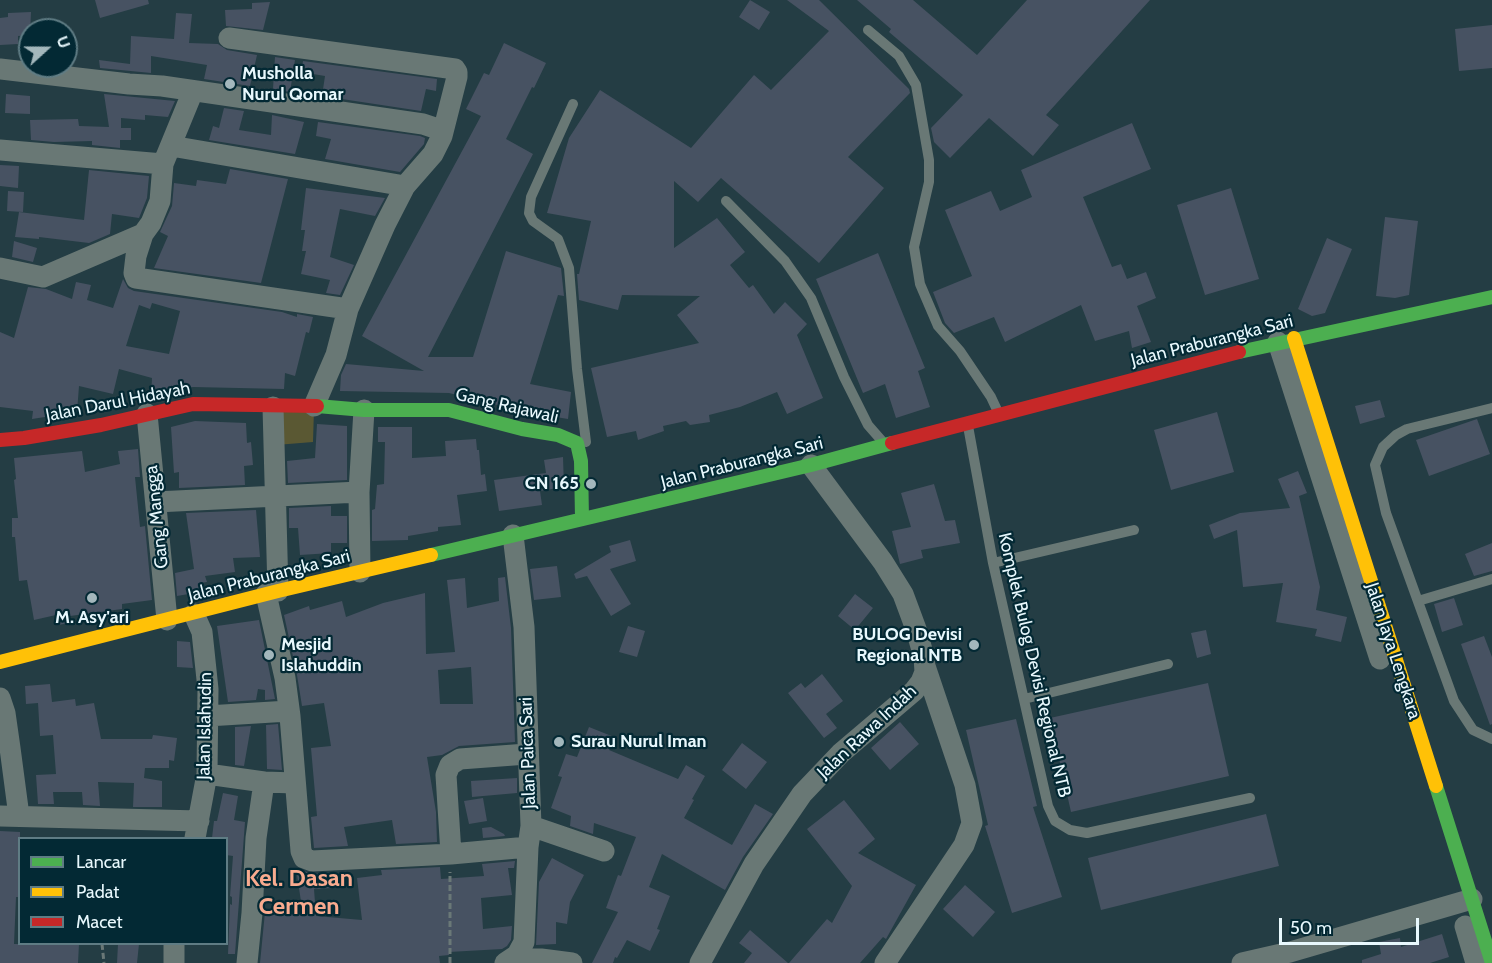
<!DOCTYPE html>
<html>
<head>
<meta charset="utf-8">
<style>
  body { margin:0 }
  #map { position:relative; width:1492px; height:963px; overflow:hidden; background:#243d44; font-family:Cabin,sans-serif }
  canvas { display:block }
  .legend { position:absolute; left:18px; top:837px; width:210px; height:108px; box-sizing:border-box; background:#032934; border:2px solid #5f7c84; margin:0; padding:8px 10px; list-style:none; font-size:18px; color:#e8f8fd }
  .legend li { display:flex; align-items:center; gap:12px; height:30px }
  .legend b { width:30px; border:2px solid #5f7c84 }
  .north { position:absolute; left:18px; top:18px; width:60px; height:60px; box-sizing:border-box; background:#032934; border:2px solid #5f7c84; border-radius:50%; rotate:69deg; font-size:16px; font-weight:700; line-height:24px; text-align:center; color:#e8f8fd }
  .north::after { content:''; display:block; margin:auto; width:21px; height:27px; background:#a3b7bc; clip-path:polygon(50% 0,100% 100%,50% 72%,0 100%) }
  .scale { position:absolute; left:1279px; top:918px; width:140px; height:27px; box-sizing:border-box; border:3px solid #e8f8fd; border-top:0; padding-left:8px; font-size:18px; line-height:21px; white-space:nowrap; color:#e8f8fd; -webkit-text-stroke:4px #032934; paint-order:stroke }
</style>
</head>
<body>
<div id="map">
<canvas width="1492" height="963"></canvas>
<ul class="legend">
<li><b style="height:8px;background:#4caf50"></b>Lancar</li>
<li><b style="height:8px;background:#ffc107"></b>Padat</li>
<li><b style="height:8px;background:#c62828"></b>Macet</li>
</ul>
<div class="north">U</div>
<div class="scale">50 m</div>
</div>
<script>
const g = document.querySelector('canvas').getContext('2d');
g.lineJoin = 'round';
function fill(path, color) { g.fillStyle = color; g.fill(path, 'evenodd'); }
const toPath = rows => new Path2D(rows.map(r => 'M' + r).join(''));
function strokePath(path, color, width, dash) { g.strokeStyle = color; g.lineWidth = width; g.lineCap = dash ? 'butt' : 'round'; g.setLineDash(dash || []); g.stroke(path); }
function drawText(font, color, halo, rows, align = 'center') {
  g.font = font + ' Cabin,sans-serif'; g.lineWidth = 4.5; g.setLineDash([]); g.textBaseline = 'middle'; g.strokeStyle = halo; g.fillStyle = color; for (const [text, x, y, turn = 0] of rows) {
    g.save(); g.translate(x, y); g.rotate((+turn || 0) * Math.PI / 180); g.textAlign = isNaN(turn) ? turn : align; if (halo) g.strokeText(text, 0, 0); g.fillText(text, 0, 0); g.restore();
  }
}
const green = toPath([
  [275,409,314,409,313,442,276,445]
]);
const building = toPath([
  [95,0,148,0,149,4,100,18],
  [750,0,770,12,759,30,739,17],
  [787,0,819,0,909,89,910,93,848,157,884,188,819,263,721,178,698,202,674,181,674,248,717,218,745,252,730,265,749,288,753,285,774,314,785,302,807,324,797,335,823,398,787,414,777,392,740,407,709,415,710,422,690,425,686,421,663,426,664,431,638,440,636,431,607,437,591,368,699,343,677,315,700,296,622,295,618,310,579,300,577,274,579,274,591,221,547,213,569,138,600,90,691,148,754,75,771,90,829,31],
  [857,0,913,0,977,55,1027,0,1150,0,1046,115,1059,125,1033,156,989,118,950,158,934,142,931,128,963,95,889,32,891,29],
  [270,2,263,30,226,26,225,10,252,9,252,3],
  [31,12,30,35,18,36,18,44,0,45,0,18,8,17,8,13],
  [176,13,192,14,189,43,218,44,227,50,257,55,250,86,204,79,207,65,151,56,151,73,100,68,99,60,130,64,131,36,174,39],
  [1492,25,1492,68,1459,71,1455,29],
  [504,43,546,63,534,88,532,87,506,139,533,154,428,357,473,357,506,251,561,268,564,296,558,295,530,384,571,392,568,419,526,412,449,393,340,391,341,375,346,364,424,371,362,336,481,116,466,109,484,73,489,75],
  [275,57,295,60,290,92,273,89],
  [303,61,437,79,436,91,426,89,421,111,322,96,325,76,301,72],
  [6,94,30,96,30,114,5,113],
  [104,94,175,101,168,117,145,115,145,120,121,118,121,128,131,128,131,140,120,140,120,148,92,145,92,141,54,142,31,140,30,120,78,119,79,126,109,127],
  [224,108,244,111,239,130,271,135,272,115,304,122,295,154,209,140,213,126,219,128],
  [318,122,420,136,425,138,424,144,400,172,325,159,331,139,316,136],
  [1132,123,1151,169,1083,197,1112,267,1121,264,1127,279,1146,272,1156,298,1137,306,1151,342,1132,348,1129,331,1095,341,1081,305,1005,342,994,317,954,333,945,323,933,292,972,276,945,210,991,191,1000,211,1032,197,1021,170],
  [0,165,19,166,18,188,0,186],
  [230,169,288,179,261,283,154,268,168,236,160,232,172,206,174,183,196,186,197,180,226,184],
  [89,170,149,176,147,198,139,218,112,214,110,234,89,243,39,237,39,239,15,237,19,212,84,220],
  [306,188,385,198,375,216,340,209,330,257,354,265,340,295,326,293,330,280,301,274,306,251,302,251,305,230,301,230],
  [1231,188,1259,279,1205,295,1177,205],
  [8,191,24,192,23,212,7,211],
  [1385,217,1418,221,1409,295,1395,298,1376,296],
  [1327,238,1352,249,1325,313,1312,316,1298,309],
  [14,241,37,248,33,262,12,257],
  [878,253,925,368,918,371,930,407,896,418,885,384,863,393,816,279],
  [123,279,128,288,134,291,282,312,297,317,297,314,313,317,309,333,306,332,295,376,285,373,284,389,193,387,151,396,152,378,119,369,113,394,79,386,77,412,32,419,33,411,0,407,0,332,14,338,28,287,46,289,72,299,76,282,91,285,87,300,113,308],
  [152,303,180,311,169,354,126,346,139,305,150,309],
  [1380,400,1385,417,1360,424,1355,406],
  [1217,412,1234,472,1171,490,1154,430],
  [1477,419,1490,454,1429,476,1416,440],
  [195,421,246,423,247,443,251,442,253,465,244,466,245,485,179,488,179,472,174,473,171,427],
  [317,424,347,426,347,480,288,483,287,461,315,458],
  [378,427,412,427,412,458,446,456,445,441,476,439,477,450,479,450,481,475,485,474,487,491,457,495,461,525,438,527,438,531,408,536,408,540,372,541,372,510,375,509,377,485,384,484,385,442,378,442],
  [138,449,140,477,135,477,140,527,145,526,152,600,122,604,122,609,70,616,71,623,57,625,56,615,34,620,27,580,19,581,15,537,12,537,12,518,18,518,14,480,16,479,14,458,82,451,85,472,120,464,118,451],
  [563,457,564,487,540,491,542,505,499,511,494,480,546,473,544,460],
  [1298,471,1307,493,1299,496,1320,587,1316,610,1347,617,1341,642,1315,636,1317,629,1276,622,1283,583,1243,587,1237,530,1214,539,1209,525,1240,513,1290,508,1278,479],
  [934,484,945,521,955,520,960,543,921,550,923,558,900,564,892,531,911,527,901,493],
  [331,506,331,516,347,516,347,543,331,543,331,553,300,555,298,528,289,528,289,508],
  [256,510,260,557,233,558,235,572,205,576,207,582,200,583,200,592,177,596,175,573,194,569,186,513],
  [630,540,636,561,610,569,631,604,611,616,587,576,576,579,574,574,611,552,609,546],
  [1492,543,1492,571,1474,576,1465,554],
  [557,566,561,597,534,600,530,569],
  [505,577,511,628,515,742,459,746,442,755,427,757,436,812,437,842,396,844,392,820,344,827,348,846,314,848,311,817,317,816,311,748,331,746,324,703,302,706,297,675,284,615,309,606,310,610,342,601,346,617,383,603,425,593,426,654,455,652,447,580,465,578,467,608,499,601,498,578],
  [471,667,473,704,440,704,438,670],
  [855,594,873,608,855,630,838,616],
  [1454,598,1463,625,1442,632,1434,604],
  [259,620,275,699,265,700,265,690,258,689,256,700,228,702,217,626],
  [628,626,645,631,637,657,619,652],
  [1206,630,1211,654,1197,658,1191,633],
  [1484,636,1492,657,1492,724,1490,725,1461,644],
  [177,641,190,642,193,668,177,667],
  [822,674,843,701,826,714,837,728,824,738,788,693,801,683,805,688],
  [1208,683,1229,776,1071,812,1050,718],
  [50,684,52,702,75,699,76,706,94,703,101,739,152,739,153,735,177,738,174,761,169,760,169,768,145,768,144,778,162,781,162,807,133,807,134,783,98,782,100,806,83,805,82,792,53,792,54,804,38,804,36,775,56,774,53,735,40,736,38,703,26,704,25,686],
  [1016,719,1037,806,1033,807,1062,897,1012,913,985,826,988,825,966,730],
  [900,722,919,744,890,770,871,748],
  [278,724,282,770,267,769,266,725],
  [251,726,244,766,235,765,235,727],
  [589,727,614,737,609,750,678,779,686,765,705,776,692,799,694,800,684,818,732,845,755,804,773,814,743,857,725,890,662,854,649,887,670,896,657,929,660,930,650,951,627,940,617,958,615,957,613,963,592,963,618,912,606,908,618,875,621,876,636,837,594,823,593,834,570,826,571,816,551,808,562,777,558,776,566,754,577,757],
  [742,743,767,762,746,789,722,770],
  [517,778,517,793,472,797,471,781],
  [223,793,238,796,234,820,245,822,235,954,228,954,230,904,232,905,232,897,230,896,233,856,226,855,226,838,212,838,214,821,217,821],
  [483,798,487,821,469,824,464,801],
  [844,800,875,839,858,853,916,885,886,939,883,937,860,963,789,963,827,919,832,923,852,886,807,829],
  [1266,814,1279,866,1101,910,1088,858],
  [491,827,504,834,505,836,483,838,482,828],
  [0,831,20,832,20,897,16,897,14,944,79,944,78,963,0,963],
  [552,858,584,875,570,902,567,924,556,922,556,944,536,945,539,882],
  [515,861,514,868,508,868,512,895,481,898,483,929,512,926,511,940,507,946,502,949,449,952,449,955,439,956,440,963,260,963,265,912,303,915,296,868,312,874,332,873,333,888,314,889,316,916,362,920,357,878,382,875,381,870,440,867,441,879,484,876,482,864],
  [965,885,995,912,973,937,943,909],
  [750,930,788,963,744,963,752,953,739,943],
  [1442,934,1449,957,1430,963,1362,963,1362,960,1381,954,1379,942,1400,938,1401,947],
  [118,944,139,944,137,963,117,963]
]);
const path = toPath([
  [102,944,104,963],
  [450,963,450,872]
]);
const lane = toPath([
  [868,30,899,56,916,85,929,160,929,182,914,247,920,284,938,326,960,351,991,397,998,412],
  [573,104,531,197,529,213,533,221,558,239,569,268,577,369,586,442],
  [726,201,785,261,811,298,844,377,868,425,882,441],
  [1492,408,1407,429,1396,435,1383,447,1375,465,1386,513,1454,701,1473,730,1492,739],
  [968,426,993,563,1048,806,1055,821,1070,830,1087,833,1250,798],
  [993,563,1134,530],
  [1418,601,1492,579],
  [1024,699,1168,664]
]);
const street = toPath([
  [229,38,455,69,457,72,457,77,442,136,433,154,405,186,385,225,348,309,336,355,314,406],
  [0,69,129,84,162,86,423,124,438,129,442,136],
  [193,91,163,164,160,201,151,223,143,234,136,256,134,273,136,278,348,309],
  [171,146,405,186],
  [0,150,163,164],
  [0,268,43,277,143,234],
  [1278,342,1380,659],
  [273,407,278,591],
  [147,414,167,620],
  [156,502,359,492],
  [360,572,359,492,364,410],
  [266,594,285,678,290,716,301,851,304,858,312,861,451,854,528,847],
  [194,614,202,632,208,689,207,774,195,838],
  [0,698,5,713,10,748,19,816],
  [207,716,289,711],
  [207,774,264,782,295,783],
  [0,816,199,821],
  [531,826,604,851],
  [451,854,446,775,450,765,460,759,527,754],
  [1465,926,1476,963],
  [513,959,541,959,572,963],
  [174,963,174,944],
  [247,963,252,913,256,838,264,782],
  [505,963,517,955,524,942,528,847,531,826,524,627,513,535],
  [700,963,754,864,802,794,841,753,914,691,921,682,925,672,924,657,916,629,903,594,883,562,811,465],
  [885,963,964,845,972,823,965,785,925,666],
  [1242,963,1290,952,1472,899]
]);
const fast = toPath([
  [1239,352,1492,297],
  [317,406,364,410,449,410,522,429,558,435,577,443,581,461,582,519],
  [431,555,811,465,892,443],
  [1436,786,1492,963]
]);
const slow = toPath([
  [1294,338,1436,786],
  [0,662,278,591,431,555]
]);
const jam = toPath([
  [0,440,24,438,101,425,193,404,317,406],
  [892,443,1239,352]
]);
const markers = [
  [230,84,6,"#a3b7bc"],
  [591,484,6,"#a3b7bc"],
  [92,598,6,"#a3b7bc"],
  [974,645,6,"#a3b7bc"],
  [269,655,6,"#a3b7bc"],
  [559,742,6,"#a3b7bc"]
];
const poiNames = [
  ["Musholla",242,74],
  ["Nurul Qomar",242,95],
  ["CN 165",579,484,"right"],
  ["M. Asy'ari",92,618,"center"],
  ["BULOG Devisi",962,635,"right"],
  ["Regional NTB",962,656,"right"],
  ["Mesjid",281,645],
  ["Islahuddin",281,666],
  ["Surau Nurul Iman",571,742]
];
const streetNames = [
  ["Jalan Praburangka Sari",1212,341,-14],
  ["Jalan Darul Hidayah",118,402,-11],
  ["Gang Rajawali",507,406,13],
  ["Jalan Praburangka Sari",742,463,-14],
  ["Gang Mangga",157,517,-96],
  ["Jalan Praburangka Sari",269,576,-14],
  ["Jalan Jaya Lengkara",1393,651,72],
  ["Komplek Bulog Devisi Regional NTB",1034,665,77],
  ["Jalan Islahudin",205,726,-89],
  ["Jalan Rawa Indah",867,732,-43],
  ["Jalan Paica Sari",528,753,-92]
];
const districtNames = [
  ["Kel. Dasan",299,879],
  ["Cermen",299,907]
];
fill(green, '#5a5833');
fill(building, '#475262');
strokePath(path, '#6a7877', 3, [6, 3]);
strokePath(lane, '#697875', 10);
strokePath(street, '#697875', 21);
strokePath(fast, '#4caf50', 14);
strokePath(slow, '#ffc107', 14);
strokePath(jam, '#c62828', 14);
for (const [x, y, r, color] of markers) { const dot = new Path2D(); dot.arc(x, y, r, 0, 2 * Math.PI); g.fillStyle = color; g.fill(dot); strokePath(dot, '#032934', 2); }
drawText('bold 18px', '#e8f8fd', '#032934', poiNames, 'left');
drawText('18px', '#e8f8fd', '#032934', streetNames);
drawText('bold 24px', '#f8ab8f', '#032934', districtNames);
</script>
</body>
</html>
